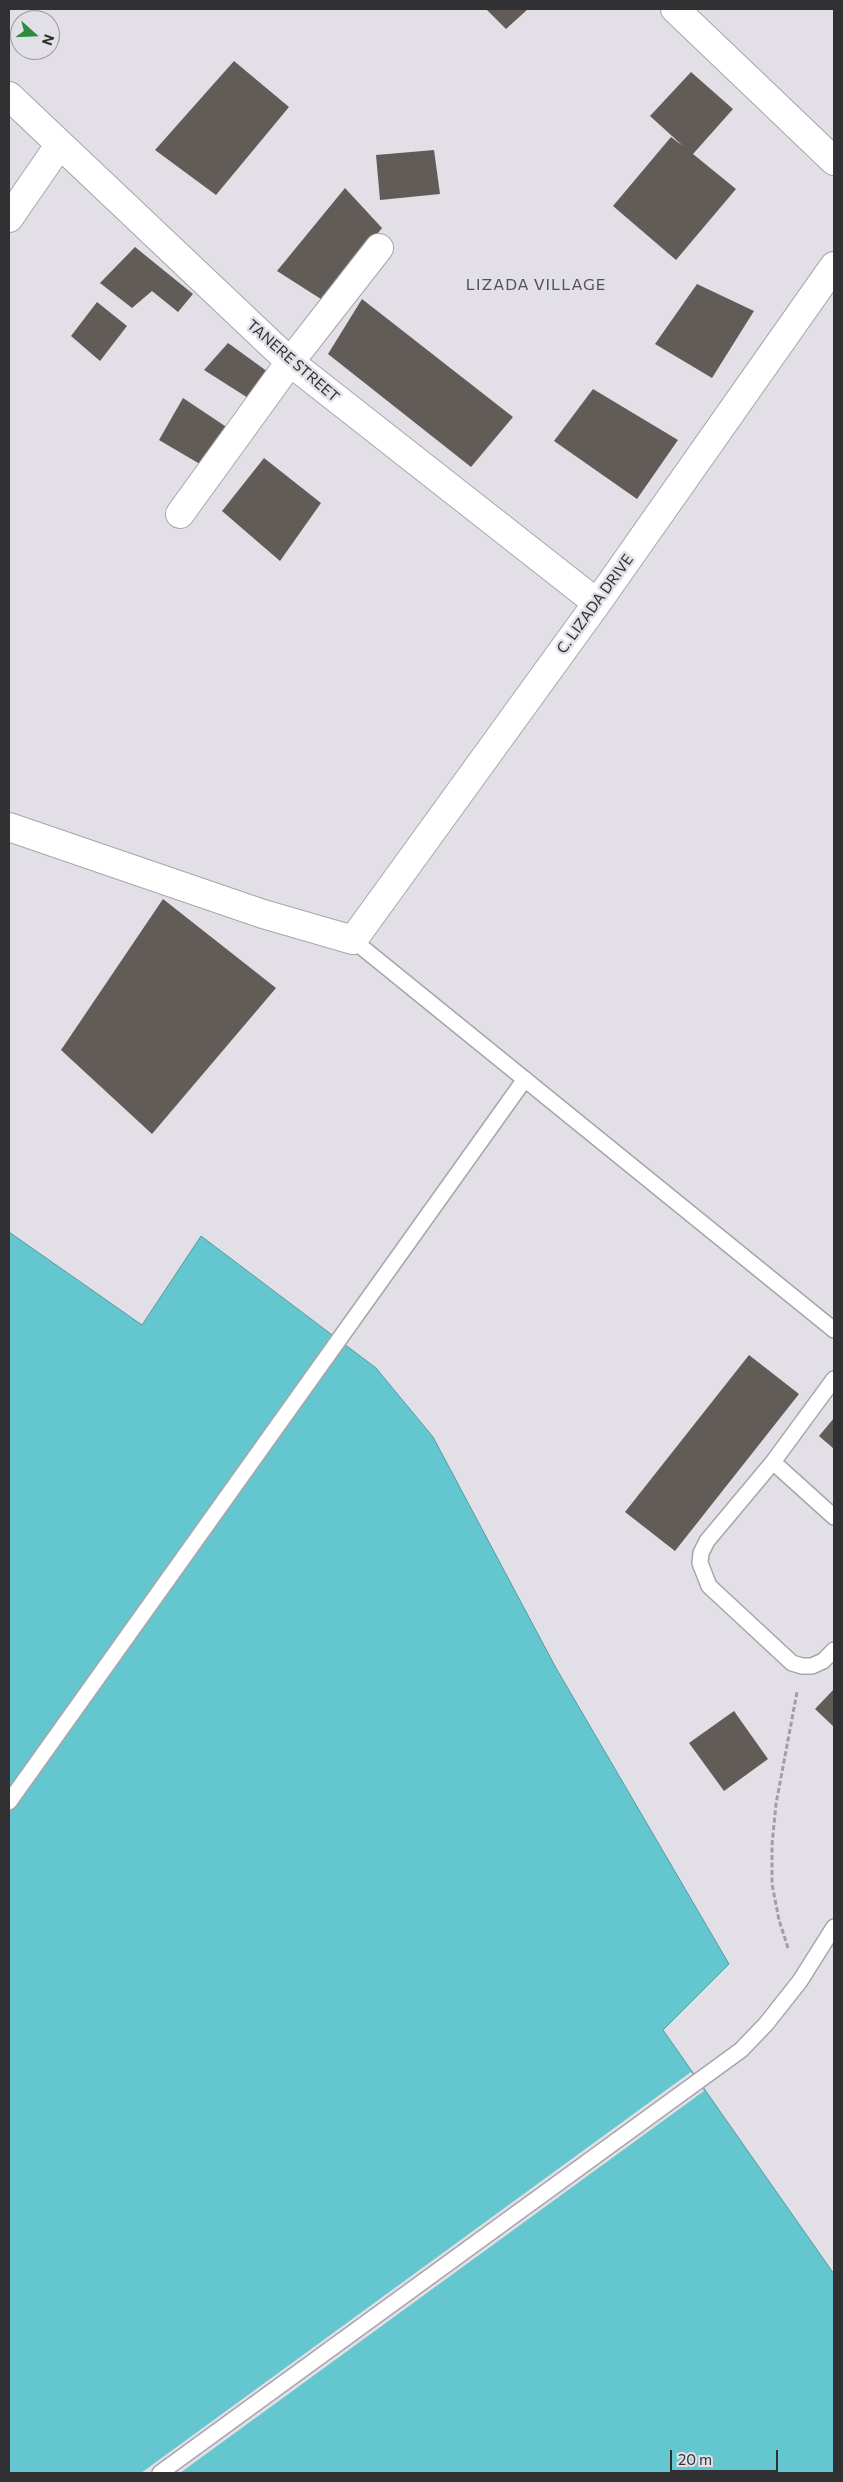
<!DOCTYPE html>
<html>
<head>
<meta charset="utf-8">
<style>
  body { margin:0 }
  #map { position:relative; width:843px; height:2482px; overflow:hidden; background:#e2dfe7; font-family:Commissioner,sans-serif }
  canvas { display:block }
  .frame { position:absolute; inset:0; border:10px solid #313033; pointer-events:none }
  .north { position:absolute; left:10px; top:10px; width:50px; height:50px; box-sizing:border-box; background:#e2dfe7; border:1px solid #9b999f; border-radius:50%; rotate:110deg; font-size:14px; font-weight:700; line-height:20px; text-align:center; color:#313033 }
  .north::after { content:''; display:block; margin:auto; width:18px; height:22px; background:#2e8c3f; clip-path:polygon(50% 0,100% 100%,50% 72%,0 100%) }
  .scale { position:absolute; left:670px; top:2450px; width:108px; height:22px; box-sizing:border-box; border:2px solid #313033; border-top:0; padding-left:6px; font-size:15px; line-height:18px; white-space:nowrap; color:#313033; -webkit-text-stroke:4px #e2dfe7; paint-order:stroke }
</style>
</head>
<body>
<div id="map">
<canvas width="843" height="2482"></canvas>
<div class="frame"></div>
<div class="north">N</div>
<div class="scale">20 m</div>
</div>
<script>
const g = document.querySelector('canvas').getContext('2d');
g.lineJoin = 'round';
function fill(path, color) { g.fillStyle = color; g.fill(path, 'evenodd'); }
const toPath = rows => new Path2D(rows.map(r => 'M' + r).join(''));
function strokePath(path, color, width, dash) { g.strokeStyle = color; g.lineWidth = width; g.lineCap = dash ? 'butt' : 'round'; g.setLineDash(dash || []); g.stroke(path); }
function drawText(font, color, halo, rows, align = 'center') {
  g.font = font + ' Commissioner,sans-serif'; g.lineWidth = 5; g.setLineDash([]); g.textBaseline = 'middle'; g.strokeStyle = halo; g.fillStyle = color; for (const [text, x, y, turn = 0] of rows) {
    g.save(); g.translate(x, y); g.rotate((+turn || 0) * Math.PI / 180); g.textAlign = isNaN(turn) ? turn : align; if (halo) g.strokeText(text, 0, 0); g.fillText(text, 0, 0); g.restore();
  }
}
const water = toPath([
  [9,1232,142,1325,201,1236,376,1368,433,1437,556,1668,729,1964,663,2030,834,2274,834,2473,9,2473,9,1232]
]);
const pier = toPath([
  [691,2072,704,2091,180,2473,141,2473]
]);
const building = toPath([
  [486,9,528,9,506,29],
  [234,61,289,107,216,195,155,150],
  [691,72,733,109,693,154,736,189,676,260,613,206,671,137,683,146,650,116],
  [434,150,440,194,380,200,376,155],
  [345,188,382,228,324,301,277,271],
  [135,247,193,294,178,312,152,291,132,308,100,283],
  [697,284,754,311,712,378,655,344],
  [362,299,513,417,471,467,328,354],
  [97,302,127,326,100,361,71,336],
  [228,343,275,377,256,403,204,370],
  [593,389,678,440,637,499,554,441],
  [183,398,234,432,205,467,159,440],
  [264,458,321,503,280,561,222,511],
  [163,899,276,988,152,1134,61,1050],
  [749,1355,799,1394,675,1551,625,1512],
  [834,1418,834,1449,819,1436],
  [834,1689,834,1727,815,1709],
  [734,1711,768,1759,724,1791,689,1743]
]);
const path = toPath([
  [788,1948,779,1920,772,1884,772,1845,776,1804,797,1692]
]);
const service = toPath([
  [353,940,834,1330],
  [834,1379,773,1462,707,1541,701,1553,700,1563,709,1586,792,1663,802,1666,812,1666,823,1661,834,1650],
  [773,1462,834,1517],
  [9,1802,525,1079],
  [160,2473,741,2050,766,2024,800,1981,834,1927]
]);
const minor = toPath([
  [675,9,834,161],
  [9,96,290,362,597,603],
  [9,218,60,144],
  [180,514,290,362,379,248],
  [9,827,263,914,353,940,597,603,834,266]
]);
const streetNames = [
  ["TANERE STREET",293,361,41],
  ["C. LIZADA DRIVE",595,604,-54]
];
const neighbourhoodNames = [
  ["LIZADA VILLAGE",536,285]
];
fill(water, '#64c7d0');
strokePath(water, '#559aa1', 1);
fill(pier, '#e2dfe7');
fill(building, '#625c58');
strokePath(service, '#a7a5ab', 18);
strokePath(minor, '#a7a5ab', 30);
strokePath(path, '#a19ea4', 3, [5, 2.5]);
strokePath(service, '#fff', 15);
strokePath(minor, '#fff', 28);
drawText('15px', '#313033', '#e2dfe7', streetNames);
g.letterSpacing = '1px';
drawText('16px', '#525056', '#e2dfe7', neighbourhoodNames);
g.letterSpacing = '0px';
</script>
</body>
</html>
